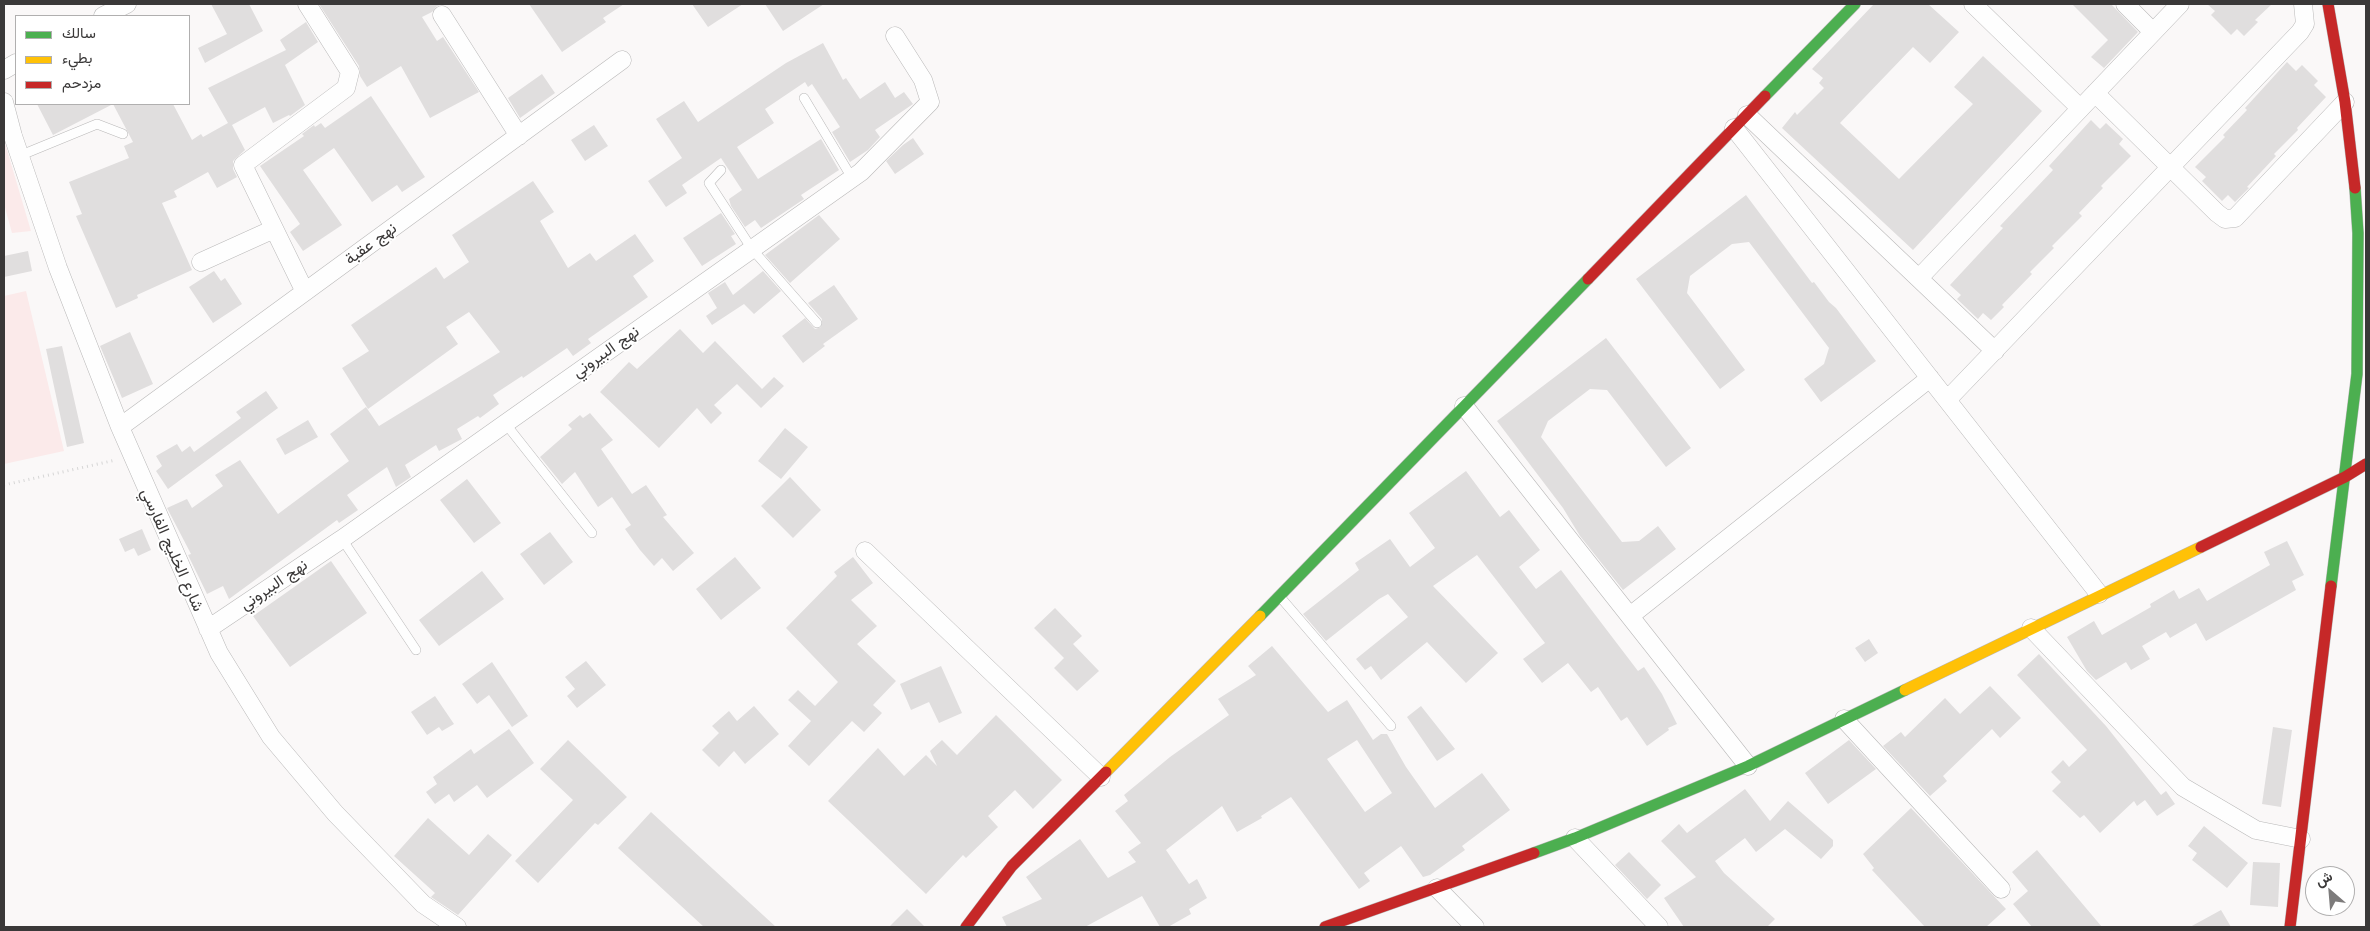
<!DOCTYPE html>
<html>
<head>
<meta charset="utf-8">
<style>
  body { margin:0 }
  #map { position:relative; width:2370px; height:931px; overflow:hidden; background:#faf8f8; font-family:"Work Sans",Vazirmatn,sans-serif }
  canvas { display:block }
  .frame { position:absolute; inset:0; border:5px solid #3a3838; pointer-events:none }
  .legend { position:absolute; left:15px; top:15px; width:175px; height:90px; box-sizing:border-box; background:#fff; border:1px solid #b0afaf; margin:0; padding:6px 9px; list-style:none; font-size:15px; color:#3a3838 }
  .legend li { display:flex; align-items:center; gap:10px; height:25px }
  .legend b { width:25px; border:1px solid #b0afaf }
  .north { position:absolute; left:2305px; top:866px; width:50px; height:50px; box-sizing:border-box; background:#fff; border:1px solid #b0afaf; border-radius:50%; rotate:333deg; font-size:14px; font-weight:700; line-height:20px; text-align:center; color:#3a3838 }
  .north::after { content:''; display:block; margin:auto; width:18px; height:22px; background:#7d7b7b; clip-path:polygon(50% 0,100% 100%,50% 72%,0 100%) }
</style>
</head>
<body>
<div id="map">
<canvas width="2370" height="931"></canvas>
<div class="frame"></div>
<ul class="legend">
<li><b style="height:6px;background:#4caf50"></b>سالك</li>
<li><b style="height:6px;background:#ffc107"></b>بطيء</li>
<li><b style="height:6px;background:#c62828"></b>مزدحم</li>
</ul>
<div class="north">ش</div>
</div>
<script>
const g = document.querySelector('canvas').getContext('2d');
g.lineJoin = 'round';
function fill(path, color) { g.fillStyle = color; g.fill(path, 'evenodd'); }
const toPath = rows => new Path2D(rows.map(r => 'M' + r).join(''));
function strokePath(path, color, width, dash) { g.strokeStyle = color; g.lineWidth = width; g.lineCap = dash ? 'butt' : 'round'; g.setLineDash(dash || []); g.stroke(path); }
function drawText(font, color, halo, rows, align = 'center') {
  g.font = font + ' "Work Sans",Vazirmatn,sans-serif'; g.lineWidth = 4; g.setLineDash([]); g.textBaseline = 'middle'; g.strokeStyle = halo; g.fillStyle = color; for (const [text, x, y, turn = 0] of rows) {
    g.save(); g.translate(x, y); g.rotate((+turn || 0) * Math.PI / 180); g.textAlign = isNaN(turn) ? turn : align; if (halo) g.strokeText(text, 0, 0); g.fillText(text, 0, 0); g.restore();
  }
}
const green = toPath([
  [4,140,31,231,12,233,4,204],
  [26,291,64,451,4,464,4,296]
]);
const building = toPath([
  [211,4,249,4,263,31,205,63,198,48,227,34],
  [319,4,446,4,437,6,432,12,422,17,437,41,443,37,479,92,430,118,401,66,367,87,360,76,359,66],
  [529,4,624,4,603,18,606,22,562,52],
  [692,4,743,4,708,27],
  [765,4,824,4,783,31],
  [1874,4,1928,4,1959,32,1930,63,1913,47,1840,123,1899,179,1973,104,1954,87,1983,56,2042,111,1913,250,1782,128,1795,112,1797,115,1824,88,1819,83,1823,78,1812,69],
  [2072,4,2111,4,2138,32,2104,68,2091,57,2108,40],
  [2207,4,2272,4,2255,20,2258,22,2244,36,2237,29,2231,35,2211,15,2215,11],
  [306,22,318,42,285,65,305,105,290,116,289,115,273,123,265,107,232,125,245,150,233,161,233,169,237,177,217,188,208,172,174,191,177,197,162,203,192,270,137,295,138,298,116,308,76,216,82,214,69,182,129,158,124,146,133,142,113,104,53,135,37,104,173,104,192,140,201,134,203,137,228,123,208,88,286,50,280,40],
  [823,43,843,80,846,78,860,99,885,82,895,98,904,92,913,104,875,130,880,137,868,150,850,162,832,132,840,127,812,84,808,87,805,82,765,109,774,123,737,147,758,179,821,139,839,170,801,195,804,199,761,228,755,220,745,227,731,206,729,199,742,190,721,158,682,185,687,193,666,207,648,181,682,158,656,119,684,101,698,122,786,63],
  [2287,62,2296,71,2302,65,2318,81,2314,85,2326,97,2297,128,2298,130,2274,154,2276,156,2247,187,2249,188,2235,202,2228,195,2222,201,2202,181,2206,177,2195,167,2225,137,2223,135,2247,110,2245,108],
  [542,74,555,93,520,118,508,98],
  [371,96,425,177,402,192,397,185,372,202,334,148,303,170,342,225,303,251,290,232,300,224,260,166,304,136,302,134,314,125,315,127,321,123,325,128],
  [2091,120,2100,129,2106,123,2123,139,2119,144,2131,156,2101,186,2103,188,2079,213,2082,216,2052,246,2054,248,2030,272,2032,274,2002,305,2004,307,1991,320,1983,313,1978,319,1957,299,1961,295,1950,285,2003,228,2000,226,2053,170,2049,166],
  [594,125,608,146,585,161,571,140],
  [913,138,924,154,895,174,886,161,903,145],
  [533,181,554,212,540,221,568,268,590,253,596,261,635,234,654,261,633,276,648,297,588,339,591,343,573,356,567,348,523,378,522,376,493,395,499,404,480,418,478,416,457,429,462,439,439,451,436,445,405,465,411,477,396,487,387,467,347,495,358,510,339,523,337,520,229,599,223,586,207,594,188,555,191,554,167,508,187,499,192,508,223,486,215,475,240,460,278,514,349,461,330,434,366,407,379,426,500,352,469,312,446,327,458,344,368,409,342,368,369,351,351,325,436,267,444,279,469,262,452,235],
  [1746,195,1812,283,1814,282,1829,302,1836,308,1876,361,1821,402,1804,379,1824,364,1829,348,1749,242,1732,244,1690,276,1687,293,1745,370,1720,389,1636,279],
  [721,213,735,234,731,236,736,244,702,266,683,238],
  [819,215,840,239,790,283,765,255],
  [28,251,32,271,4,277,4,256],
  [214,271,221,281,225,278,242,304,213,323,189,287],
  [763,271,781,291,754,314,744,304,712,325,706,316,717,308,708,293,725,282,733,295],
  [834,285,858,319,823,344,825,346,803,363,782,336,805,318,815,329,821,327,822,319,808,303],
  [680,329,703,353,715,341,762,389,774,377,784,386,761,408,737,384,714,405,722,413,711,424,697,408,659,448,600,392,629,362,637,369],
  [130,332,153,384,122,398,100,346],
  [1606,338,1691,448,1666,467,1607,390,1590,389,1548,421,1541,437,1622,542,1639,541,1658,526,1676,549,1623,590,1580,536,1563,508,1497,421],
  [62,346,84,443,67,447,46,349],
  [266,391,278,408,168,489,156,471,162,466,156,456,177,444,182,452,190,446,194,452,241,418,236,412],
  [590,413,613,440,601,449,632,494,646,485,667,515,663,517,694,553,673,571,662,558,654,566,640,550,625,529,631,525,612,497,598,507,575,472,562,484,540,457,572,429,568,425,580,415,583,418],
  [308,420,318,437,285,455,276,439],
  [785,428,808,447,781,479,758,461],
  [1466,471,1500,517,1509,510,1540,550,1519,567,1536,589,1561,570,1638,671,1644,667,1662,694,1677,724,1668,728,1669,730,1647,746,1627,717,1621,721,1598,687,1591,692,1568,663,1542,683,1523,659,1545,643,1477,555,1433,586,1498,653,1466,683,1427,642,1381,680,1371,666,1365,670,1356,659,1408,617,1388,594,1379,599,1326,641,1303,614,1359,570,1355,563,1390,539,1410,567,1435,548,1409,513],
  [790,477,821,510,793,538,761,506],
  [467,479,501,523,474,543,440,500],
  [142,529,151,550,138,556,134,548,125,552,119,539],
  [550,532,573,562,544,585,520,554],
  [2287,541,2304,575,2292,581,2296,590,2206,641,2196,623,2170,638,2166,632,2142,646,2150,659,2131,670,2126,662,2096,680,2087,671,2067,637,2094,621,2102,635,2151,607,2150,604,2174,590,2179,599,2199,588,2207,601,2270,565,2264,552],
  [735,557,761,588,721,620,696,589],
  [853,557,873,583,851,600,877,626,857,644,896,681,873,705,882,713,864,732,852,721,809,766,788,746,811,721,788,700,798,690,815,706,838,682,786,628,837,576,834,572],
  [331,561,367,613,290,667,253,616],
  [482,571,504,599,439,646,419,620],
  [1055,608,1082,636,1073,644,1099,671,1077,691,1054,668,1064,658,1034,628],
  [1869,639,1878,653,1865,662,1855,648],
  [1272,646,1328,712,1347,700,1373,740,1381,734,1387,734,1406,767,1435,808,1482,773,1510,810,1462,846,1465,850,1430,875,1423,877,1401,846,1364,873,1370,881,1359,889,1291,797,1261,816,1262,818,1237,832,1222,806,1166,850,1189,884,1197,879,1207,898,1189,909,1191,914,1168,927,1160,927,1142,896,1085,927,1007,927,1002,917,1042,899,1026,877,1080,839,1108,878,1136,862,1128,852,1141,843,1115,811,1128,801,1124,795,1170,757,1229,715,1218,699,1256,675,1248,666],
  [1357,740,1392,793,1365,812,1327,759],
  [2039,654,2106,726,2161,795,2166,791,2175,804,2157,816,2145,800,2137,806,2134,801,2100,833,2084,815,2080,818,2052,791,2061,782,2051,772,2063,760,2069,767,2087,750,2017,675],
  [586,661,606,685,577,708,567,696,575,689,565,677],
  [492,662,528,716,512,727,489,695,477,704,462,684],
  [941,666,962,713,939,723,929,702,911,710,900,684],
  [1990,686,2021,718,2000,738,1992,729,1943,776,1947,781,1930,796,1883,746,1901,732,1905,737,1945,698,1960,714],
  [435,696,454,724,442,731,439,727,427,735,411,712],
  [754,706,779,734,745,764,734,751,719,767,702,750,719,733,712,726,729,711,737,721],
  [1421,706,1455,749,1437,761,1407,717],
  [996,715,1062,780,1033,809,1015,790,988,816,998,827,966,858,963,855,926,894,828,801,878,748,904,776,926,755,937,766,930,751,942,740,957,755],
  [2273,727,2292,730,2281,807,2262,804],
  [509,729,534,763,487,798,477,785,454,802,449,794,435,804,426,792,437,784,433,777,471,749,474,754],
  [568,740,627,797,598,825,595,823,538,883,515,861,573,800,540,769],
  [1849,740,1876,769,1828,804,1805,773],
  [1745,789,1770,821,1788,801,1833,840,1833,846,1821,859,1785,829,1756,852,1745,838,1715,861,1724,873,1775,919,1767,927,1684,927,1664,898,1696,877,1661,841,1679,824,1687,833],
  [1911,808,2006,909,1986,927,1925,927,1872,870,1874,868,1863,854],
  [651,812,776,927,704,927,618,848],
  [428,818,469,855,488,834,512,855,458,915,431,897,435,893,394,856],
  [2204,826,2248,863,2227,888,2192,860,2197,853,2188,846],
  [2037,850,2102,927,2032,927,2013,904,2028,891,2012,872],
  [1629,852,1661,885,1647,899,1615,865],
  [2253,862,2280,863,2278,907,2250,905],
  [907,909,925,927,889,927],
  [2221,910,2231,927,2190,927]
]);
const path = toPath([
  [4,485,116,460]
]);
const lane = toPath([
  [804,98,852,178],
  [19,156,97,124,123,134],
  [721,170,709,183,752,249,817,323],
  [505,423,592,533],
  [342,539,416,650],
  [1281,598,1391,726]
]);
const street = toPath([
  [1973,4,2080,108],
  [2125,4,2153,32],
  [442,15,519,136],
  [103,16,127,4],
  [4,70,16,63],
  [2095,93,2217,213,2225,219,2235,218,2345,102],
  [4,102,13,136,58,268,120,427,219,653,271,737,335,813,423,904,457,927],
  [1747,115,1995,351],
  [1734,128,2099,594],
  [201,262,274,229],
  [1919,278,2180,4],
  [305,292,243,165,346,88,350,72,307,4],
  [1947,400,2300,32,2305,24,2303,4],
  [1464,406,1748,766],
  [120,427,622,60],
  [865,551,1101,777],
  [1630,616,1930,378],
  [2031,628,2183,787,2256,830,2301,839],
  [208,629,342,539,861,172,930,102,923,80,895,36],
  [1844,719,2001,889],
  [1575,838,1659,927],
  [1437,888,1475,927]
]);
const fast = toPath([
  [1765,96,1855,4],
  [2331,586,2357,374,2358,233,2355,188],
  [1260,616,1588,279],
  [1534,853,1575,838,1748,766,1905,690]
]);
const slow = toPath([
  [1905,690,2201,547],
  [1106,772,1260,616]
]);
const jam = toPath([
  [2328,4,2345,102,2355,188],
  [1588,279,1765,96],
  [2201,547,2345,477,2366,464],
  [966,927,1012,866,1106,772],
  [1325,927,1534,853],
  [2290,927,2331,586]
]);
const streetNames = [
  ["نهج عقبة",371,244,-36],
  ["نهج البيروني",606,352,-35],
  ["شارع الخليج الفارسي",172,550,66],
  ["نهج البيروني",274,585,-34]
];
fill(green, '#fbeaea');
fill(building, '#e0dede');
strokePath(lane, '#b9b8b8', 10);
strokePath(street, '#b9b8b8', 19);
strokePath(fast, '#b9b8b8', 12);
strokePath(slow, '#b9b8b8', 12);
strokePath(jam, '#b9b8b8', 12);
strokePath(path, '#d6d6d6', 3, [1, 4]);
strokePath(lane, '#fefefe', 9);
strokePath(street, '#fefefe', 18);
strokePath(fast, '#4caf50', 11);
strokePath(slow, '#ffc107', 11);
strokePath(jam, '#c62828', 11);
drawText('16px', '#3a3838', '#fff', streetNames);
</script>
</body>
</html>
